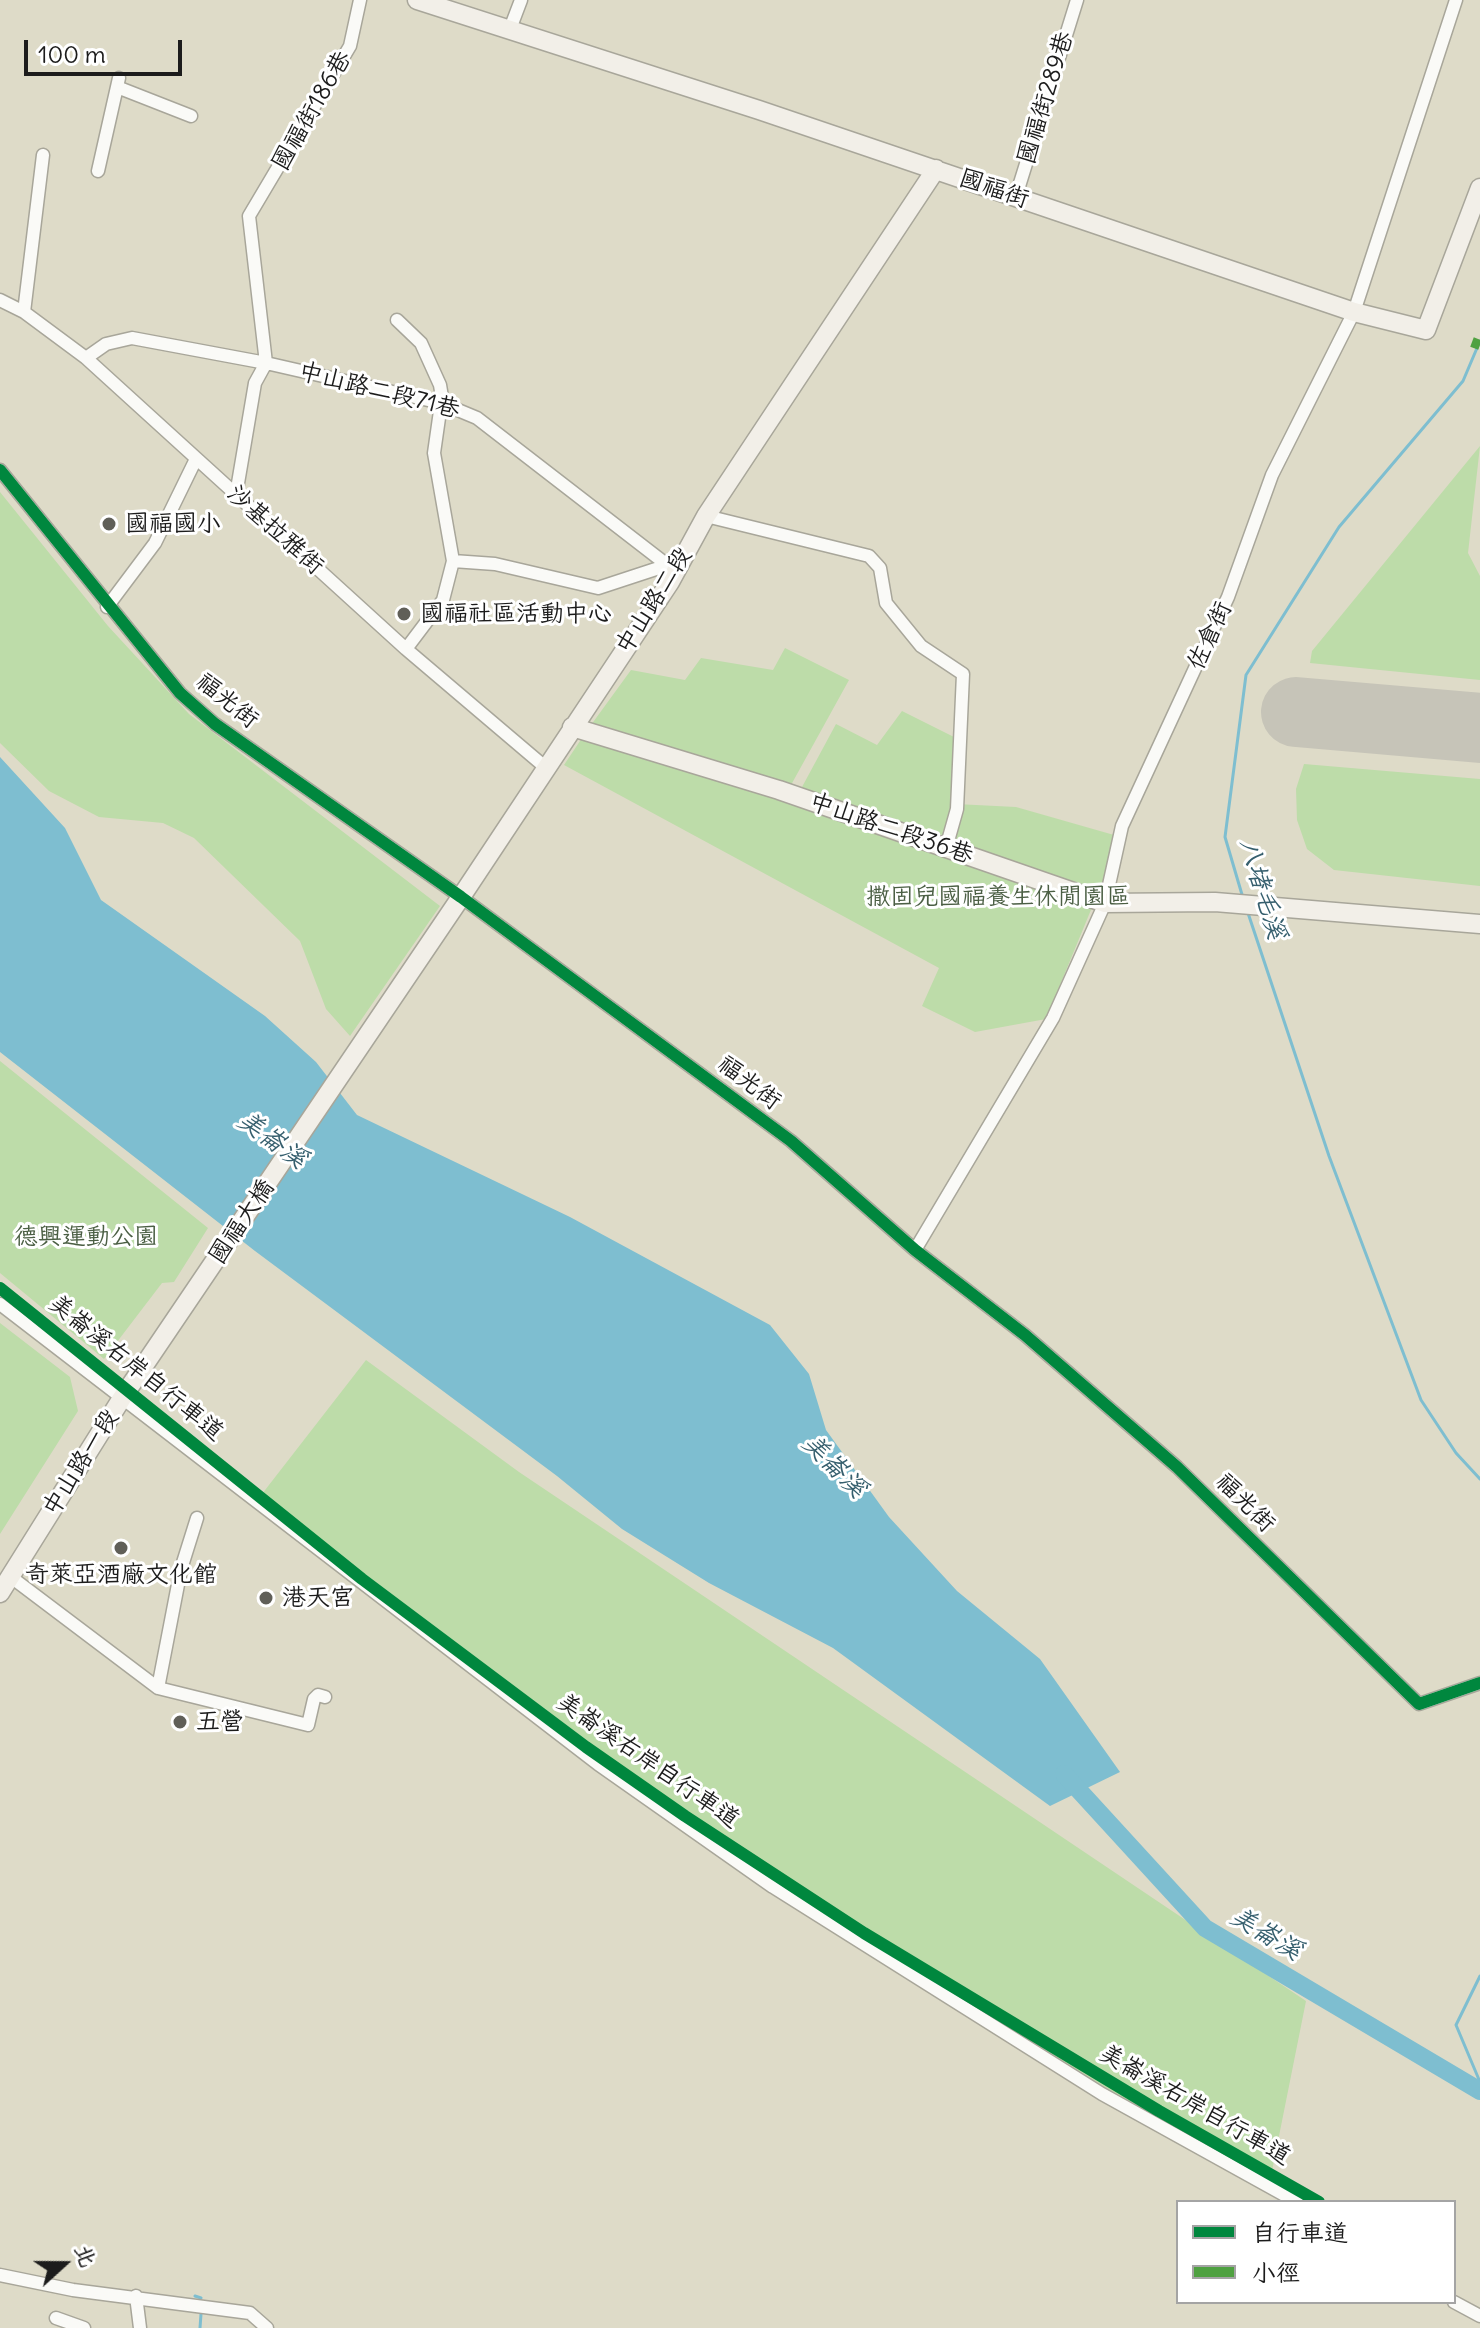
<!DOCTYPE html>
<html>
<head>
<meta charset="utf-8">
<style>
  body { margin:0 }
  #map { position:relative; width:1480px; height:2328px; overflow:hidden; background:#dedbc8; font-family:Delius,"LXGW WenKai TC",sans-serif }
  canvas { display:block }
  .legend { position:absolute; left:1176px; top:2200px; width:280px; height:104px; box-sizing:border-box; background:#fff; border:2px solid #a4a4a4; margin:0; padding:10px 14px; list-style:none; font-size:24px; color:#1c1c1c }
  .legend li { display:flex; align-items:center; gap:16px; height:40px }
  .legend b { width:40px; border:2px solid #a4a4a4 }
  .north { position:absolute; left:24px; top:2224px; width:80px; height:80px; -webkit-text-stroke:6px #fff; paint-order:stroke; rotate:69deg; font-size:22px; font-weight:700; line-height:32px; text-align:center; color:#1c1c1c }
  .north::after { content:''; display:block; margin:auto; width:28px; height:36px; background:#1c1c1c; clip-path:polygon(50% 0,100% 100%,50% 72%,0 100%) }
  .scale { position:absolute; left:24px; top:40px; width:158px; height:36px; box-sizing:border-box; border:4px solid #1c1c1c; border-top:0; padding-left:10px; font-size:24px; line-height:28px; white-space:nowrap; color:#1c1c1c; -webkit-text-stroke:6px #fff; paint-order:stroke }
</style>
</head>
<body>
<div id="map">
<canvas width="1480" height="2328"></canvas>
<ul class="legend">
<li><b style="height:10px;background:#00873e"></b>自行車道</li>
<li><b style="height:10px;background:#4fa141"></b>小徑</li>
</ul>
<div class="north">北</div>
<div class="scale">100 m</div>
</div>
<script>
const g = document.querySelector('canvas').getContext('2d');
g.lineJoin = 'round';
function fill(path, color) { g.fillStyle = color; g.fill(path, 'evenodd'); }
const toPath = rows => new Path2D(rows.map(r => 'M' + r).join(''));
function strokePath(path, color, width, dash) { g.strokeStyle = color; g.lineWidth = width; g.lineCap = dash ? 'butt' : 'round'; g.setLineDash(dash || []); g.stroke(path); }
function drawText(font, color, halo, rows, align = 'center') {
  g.font = font + ' Delius,"LXGW WenKai TC",sans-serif'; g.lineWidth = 6; g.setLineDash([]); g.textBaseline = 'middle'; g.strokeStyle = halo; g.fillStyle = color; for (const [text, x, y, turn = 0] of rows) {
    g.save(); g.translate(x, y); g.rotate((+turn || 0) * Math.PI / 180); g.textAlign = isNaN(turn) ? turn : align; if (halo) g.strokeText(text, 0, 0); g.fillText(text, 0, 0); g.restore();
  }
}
const green = toPath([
  [1480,446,1468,553,1480,576,1480,680,1310,663,1312,651],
  [0,492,108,626,189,714,440,906,350,1036,326,1009,300,941,194,838,163,823,99,817,49,791,0,743],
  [785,648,849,680,791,785,591,725,631,670,685,680,701,658,773,670],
  [902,711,958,739,956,804,1016,807,1121,837,1046,1019,975,1032,922,1006,939,968,564,765,582,738,795,800,836,724,877,745],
  [1304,764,1480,779,1480,886,1334,870,1307,849,1297,820,1296,789],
  [0,1061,208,1228,174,1282,162,1283,104,1359,0,1273],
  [0,1323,70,1377,78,1411,0,1534],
  [366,1360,519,1472,1306,2001,1269,2186,773,1887,255,1503]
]);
const water = toPath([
  [0,757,65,828,101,900,265,1016,316,1062,357,1115,570,1217,770,1325,809,1374,826,1430,889,1517,957,1591,1040,1659,1120,1772,1050,1806,833,1648,709,1583,622,1529,557,1476,255,1251,0,1052]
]);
const stream = toPath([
  [1243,898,1225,837,1246,675,1339,527,1463,381,1480,341],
  [1248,913,1329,1156,1421,1400,1456,1453,1480,1479],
  [1480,1976,1456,2025,1480,2082],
  [195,2296,201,2298],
  [200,2328,201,2314]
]);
const river = toPath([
  [1064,1774,1205,1928,1480,2091]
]);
const runway = toPath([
  [1296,712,1480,728]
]);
const street = toPath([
  [510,29,521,0],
  [117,87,191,116],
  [98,171,119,78],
  [1016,196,1077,0],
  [0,300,24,312,86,358,406,649,545,767],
  [24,312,43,155],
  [397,320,421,343,440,385,442,397,434,453,453,561,443,600,406,649],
  [86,358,106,344,132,338,266,363,441,403,477,418,675,571],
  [0,470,180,693,215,724,461,897,791,1141,915,1250,1025,1335,1177,1467,1419,1704,1480,1683],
  [236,495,255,383,266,363,249,216,350,46,360,0],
  [706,516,869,556,880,568,886,603,921,646,963,674,957,809,946,848],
  [453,561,495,564,598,588,665,566],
  [107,607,155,543,196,459],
  [915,1250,1053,1018,1105,903,1122,826,1228,597,1272,475,1354,312,1456,0],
  [0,1304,598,1764,773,1887,1102,2094,1297,2202],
  [197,1518,181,1569,158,1688,308,1725,314,1699,318,1695,325,1697],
  [11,1577,158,1688],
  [0,2275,73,2290,250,2313,267,2328],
  [136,2296,140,2328],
  [1454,2302,1480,2316],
  [56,2318,84,2328]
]);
const secondary = toPath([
  [417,0,759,110,1354,312,1426,330,1480,188],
  [572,727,779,790,1105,903,1215,902,1480,924],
  [0,1593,122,1398,461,897,670,582,706,516,936,169]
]);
const quiet = toPath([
  [1472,342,1480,345]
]);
const cycleway = toPath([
  [0,470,180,693,215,724,461,897,791,1141,915,1250,1025,1335,1177,1467,1419,1704,1480,1683],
  [0,1288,362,1579,586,1747,685,1816,864,1933,1159,2111,1319,2202]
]);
const markers = [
  [109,524,8,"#605f58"],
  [404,614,8,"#605f58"],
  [121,1548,8,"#605f58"],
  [266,1598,8,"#605f58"],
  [180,1722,8,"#605f58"]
];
const streetNames = [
  ["國福街289巷",1046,98,-73],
  ["國福街186巷",312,111,-60],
  ["國福街",994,189,19],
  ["中山路二段71巷",379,391,14],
  ["沙基拉雅街",275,530,42],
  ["中山路二段",654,601,-58],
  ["佐倉街",1210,636,-65],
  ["福光街",227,701,39],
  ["中山路二段36巷",891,829,19],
  ["福光街",749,1083,37],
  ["國福大橋",242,1222,-56],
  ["美崙溪右岸自行車道",136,1368,39],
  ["中山路一段",81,1463,-58],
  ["福光街",1245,1503,45],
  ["美崙溪右岸自行車道",648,1761,35],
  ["美崙溪右岸自行車道",1195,2105,30]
];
const poiNames = [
  ["國福國小",125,524],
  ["國福社區活動中心",420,614],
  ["奇萊亞酒廠文化館",121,1575,"center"],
  ["港天宮",282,1598],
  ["五營",196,1722]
];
const parkNames = [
  ["撒固兒國福養生休閒園區",998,897],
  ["德興運動公園",86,1237]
];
const waterNames = [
  ["八堵毛溪",1262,889,73],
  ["美崙溪",272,1140,36],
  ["美崙溪",834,1466,45],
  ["美崙溪",1266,1934,31]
];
fill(green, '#bddca9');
fill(water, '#7ebed0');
strokePath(stream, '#7ebed0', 3);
strokePath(river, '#7ebed0', 18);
strokePath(runway, '#c6c4b8', 70);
strokePath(street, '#a8a69a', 15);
strokePath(secondary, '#a8a69a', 21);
strokePath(street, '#fafaf7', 12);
strokePath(secondary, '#f2efe8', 18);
strokePath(quiet, '#4fa141', 10, [20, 10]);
strokePath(cycleway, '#00873e', 12);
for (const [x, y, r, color] of markers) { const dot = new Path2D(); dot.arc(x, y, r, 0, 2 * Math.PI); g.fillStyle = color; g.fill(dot); strokePath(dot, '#fff', 3); }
drawText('24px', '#1c1c1c', '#fff', streetNames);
drawText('24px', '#1c1c1c', '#fff', poiNames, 'left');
drawText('24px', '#4b5f44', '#fff', parkNames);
drawText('italic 26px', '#365f6e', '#fff', waterNames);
</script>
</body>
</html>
